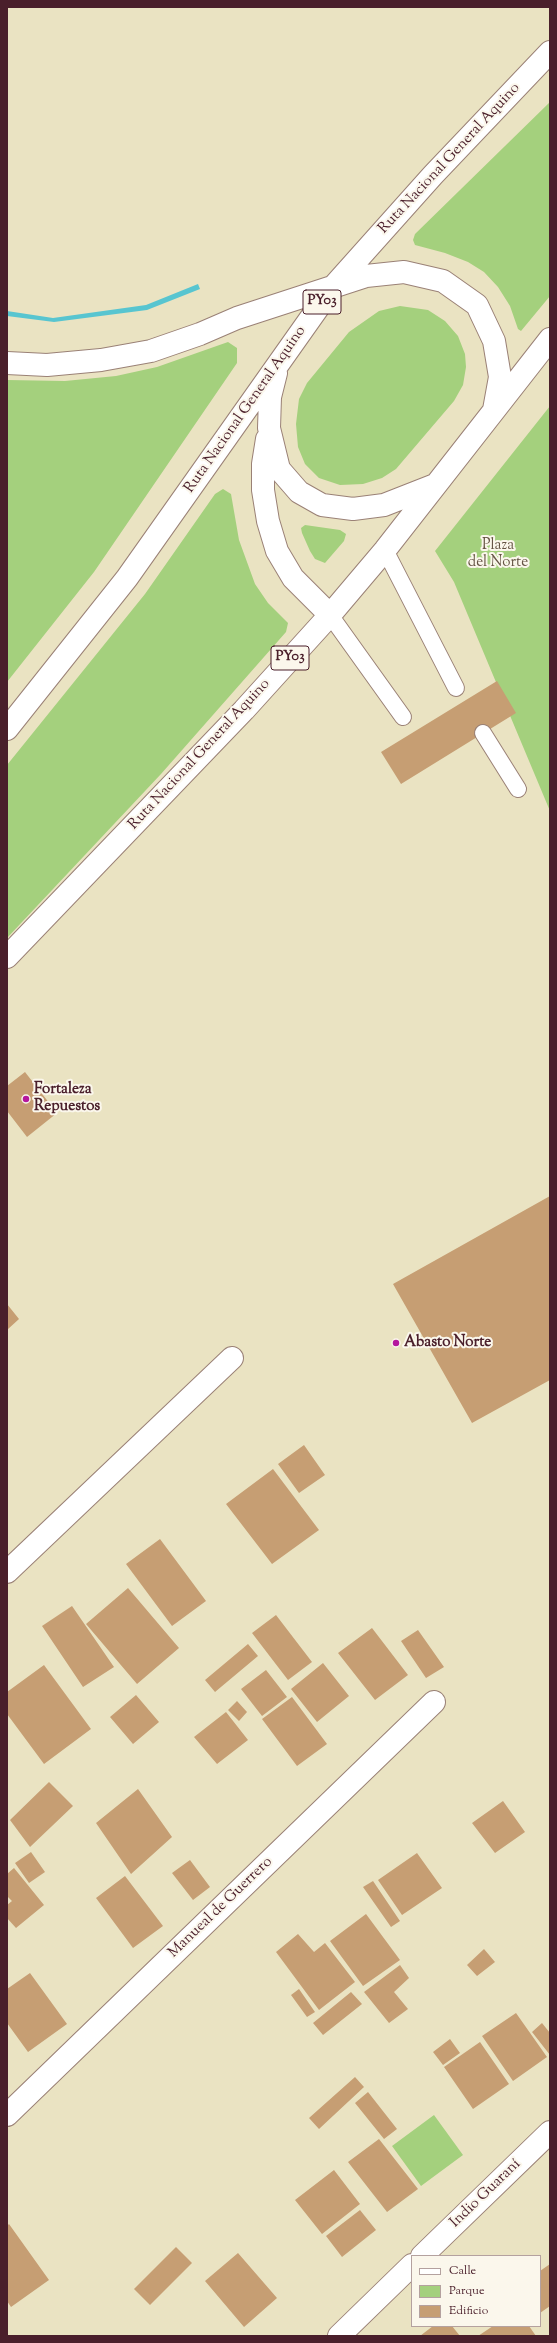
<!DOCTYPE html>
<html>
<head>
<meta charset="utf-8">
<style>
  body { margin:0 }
  #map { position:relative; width:557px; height:2343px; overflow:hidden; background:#eae3c2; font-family:"Sorts Mill Goudy",serif }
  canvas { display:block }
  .frame { position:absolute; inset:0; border:8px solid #4a1f2b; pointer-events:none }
  .legend { position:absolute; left:411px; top:2255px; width:130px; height:72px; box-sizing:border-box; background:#fbf7ec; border:1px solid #b4a19f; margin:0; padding:5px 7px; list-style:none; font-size:12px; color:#4a1f2b }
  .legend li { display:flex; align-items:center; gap:8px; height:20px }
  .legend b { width:20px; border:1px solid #b4a19f }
</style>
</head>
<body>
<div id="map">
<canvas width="557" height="2343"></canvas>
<div class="frame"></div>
<ul class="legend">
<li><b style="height:5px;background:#fff"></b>Calle</li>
<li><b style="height:11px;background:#a4d07d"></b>Parque</li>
<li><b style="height:11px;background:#c69e73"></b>Edificio</li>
</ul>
</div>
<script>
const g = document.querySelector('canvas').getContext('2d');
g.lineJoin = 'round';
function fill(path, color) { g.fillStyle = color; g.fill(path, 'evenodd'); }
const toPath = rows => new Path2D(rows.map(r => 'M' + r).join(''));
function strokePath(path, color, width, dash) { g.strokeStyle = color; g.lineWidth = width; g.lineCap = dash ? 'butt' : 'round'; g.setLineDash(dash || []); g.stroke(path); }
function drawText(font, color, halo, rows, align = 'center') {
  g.font = font + ' "Sorts Mill Goudy",serif'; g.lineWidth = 4; g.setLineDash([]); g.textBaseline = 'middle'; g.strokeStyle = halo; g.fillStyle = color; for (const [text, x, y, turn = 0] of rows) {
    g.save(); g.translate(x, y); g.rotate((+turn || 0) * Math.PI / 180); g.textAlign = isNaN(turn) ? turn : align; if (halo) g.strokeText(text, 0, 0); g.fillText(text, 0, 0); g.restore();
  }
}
const green = toPath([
  [550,102,550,296,521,331,518,329,510,306,498,287,484,272,468,262,445,253,415,245,413,240,415,234],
  [400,306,428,310,445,321,458,336,465,354,466,367,463,385,454,401,396,469,382,478,363,484,340,485,319,478,305,464,298,447,296,424,299,399,307,383,349,332,379,311],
  [228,342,237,348,237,363,94,572,7,682,7,380,65,381,116,376,157,367],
  [550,406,550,811,454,582,435,551],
  [223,489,231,494,239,540,255,584,268,603,288,623,286,632,161,774,7,938,7,765,145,594,215,494],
  [305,525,340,530,346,534,344,541,325,563,315,559,310,551,302,533,301,528],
  [434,2115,463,2155,421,2186,392,2146]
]);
const water = toPath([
  [198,284,200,289,147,310,54,322,7,316,7,311,53,318,146,305]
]);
const building = toPath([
  [497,681,516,713,401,784,381,752],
  [25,1072,57,1113,27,1137,7,1111,7,1086],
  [550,1196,550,1380,472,1423,393,1284],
  [7,1304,19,1319,7,1330],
  [304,1445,325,1475,299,1493,278,1464],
  [273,1469,319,1530,272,1564,226,1504],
  [160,1539,206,1601,172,1626,126,1564],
  [128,1588,179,1648,137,1684,86,1624],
  [72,1606,114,1667,83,1687,42,1626],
  [276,1615,312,1662,288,1680,252,1633],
  [372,1628,408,1675,375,1700,338,1653],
  [418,1630,444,1667,426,1678,401,1641],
  [248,1644,258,1656,215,1692,205,1680],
  [323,1663,349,1696,317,1722,291,1689],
  [44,1665,91,1729,44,1764,7,1714,7,1692],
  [266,1670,287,1697,262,1716,241,1689],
  [136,1695,159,1722,133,1744,110,1717],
  [292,1697,327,1744,297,1766,262,1719],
  [237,1701,247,1712,239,1721,228,1710],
  [226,1712,248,1740,217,1764,194,1737],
  [49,1782,73,1806,30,1847,10,1820],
  [138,1789,172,1837,131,1874,96,1823],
  [503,1801,525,1832,495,1853,472,1823],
  [31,1852,45,1872,29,1883,15,1863],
  [417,1853,442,1888,402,1915,378,1880],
  [190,1860,210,1887,193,1900,172,1873],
  [14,1868,44,1905,16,1928,7,1918,7,1905,12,1901,7,1896,7,1874],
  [125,1876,163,1926,133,1948,96,1898],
  [373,1881,400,1921,391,1927,363,1887],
  [366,1914,400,1960,363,1986,330,1941],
  [298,1934,314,1952,325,1943,355,1982,319,2010,276,1952],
  [484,1949,495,1962,477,1976,467,1965],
  [400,1965,409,1978,394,1992,408,2009,389,2023,364,1992],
  [30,1973,67,2024,28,2052,7,2023,7,1989],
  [299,1989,315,2012,307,2017,291,1995],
  [351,1992,362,2004,323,2035,313,2023],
  [516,2013,547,2057,513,2081,482,2036],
  [542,2023,550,2033,550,2055,532,2032],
  [450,2039,460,2053,443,2065,433,2052],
  [480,2042,509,2084,473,2109,444,2067],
  [355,2077,364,2087,319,2129,309,2118],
  [368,2092,397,2129,384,2139,355,2103],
  [379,2139,418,2189,387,2212,348,2162],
  [334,2170,360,2204,322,2234,295,2200],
  [360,2210,376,2230,342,2257,326,2236],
  [9,2224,49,2280,11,2307,7,2301,7,2226],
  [176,2247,192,2263,150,2305,134,2289],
  [238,2253,277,2298,244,2327,205,2281],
  [550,2264,550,2306,540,2313,540,2271],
  [433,2326,452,2326,460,2336,420,2336],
  [493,2326,529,2326,536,2336,478,2336]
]);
const service = toPath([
  [385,550,456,688],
  [330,615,403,717],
  [483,733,518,789]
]);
const minor = toPath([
  [7,1572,232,1358],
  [7,2115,434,1702],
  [422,2256,550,2132],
  [339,2336,412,2265]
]);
const motorway = toPath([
  [7,363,47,365,101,360,151,351,200,334,237,318,366,276,404,272,443,281,477,305,494,341,500,377,494,410],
  [276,373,270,397,269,428,279,469,299,492,322,505,353,509,384,505,435,485],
  [267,439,263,464,263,490,268,521,277,551,293,578,330,615],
  [7,729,127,578,332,288,433,175,550,52],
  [7,957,244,710,330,615,385,550,550,339]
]);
const markers = [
  [26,1099,4,"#b5179e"],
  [396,1343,4,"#b5179e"]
];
const shields = [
  [322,302,38],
  [290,658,38]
];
const shieldNames = [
  ["PY03",322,302],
  ["PY03",290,658]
];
const streetNames = [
  ["Ruta Nacional General Aquino",450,159,-47],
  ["Ruta Nacional General Aquino",246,410,-55],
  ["Ruta Nacional General Aquino",200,755,-47],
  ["Manueal de Guerrero",221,1908,-44],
  ["Indio Guaraní",486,2194,-44]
];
const parkNames = [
  ["Plaza",498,546],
  ["del Norte",498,563]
];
const poiNames = [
  ["Fortaleza",34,1090],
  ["Repuestos",34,1107],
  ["Abasto Norte",404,1343]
];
fill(green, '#a4d07d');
fill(water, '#58c5d0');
fill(building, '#c69e73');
strokePath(service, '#9a8176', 18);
strokePath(minor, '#9a8176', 24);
strokePath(motorway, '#9a8176', 24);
strokePath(service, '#fff', 16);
strokePath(minor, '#fff', 22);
strokePath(motorway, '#fff', 22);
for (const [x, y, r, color] of markers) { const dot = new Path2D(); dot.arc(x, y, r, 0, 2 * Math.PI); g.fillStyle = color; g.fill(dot); strokePath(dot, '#fbf7ec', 1.5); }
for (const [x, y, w] of shields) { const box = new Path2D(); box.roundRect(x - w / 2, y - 12, w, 24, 3); g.fillStyle = '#fbf7ec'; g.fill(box); strokePath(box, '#4a1f2b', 1); }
drawText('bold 14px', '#4a1f2b', null, shieldNames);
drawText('15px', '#4a1f2b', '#fbf7ec', streetNames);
drawText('15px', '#655444', '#fbf7ec', parkNames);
drawText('bold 15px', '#4a1f2b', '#fbf7ec', poiNames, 'left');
</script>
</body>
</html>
